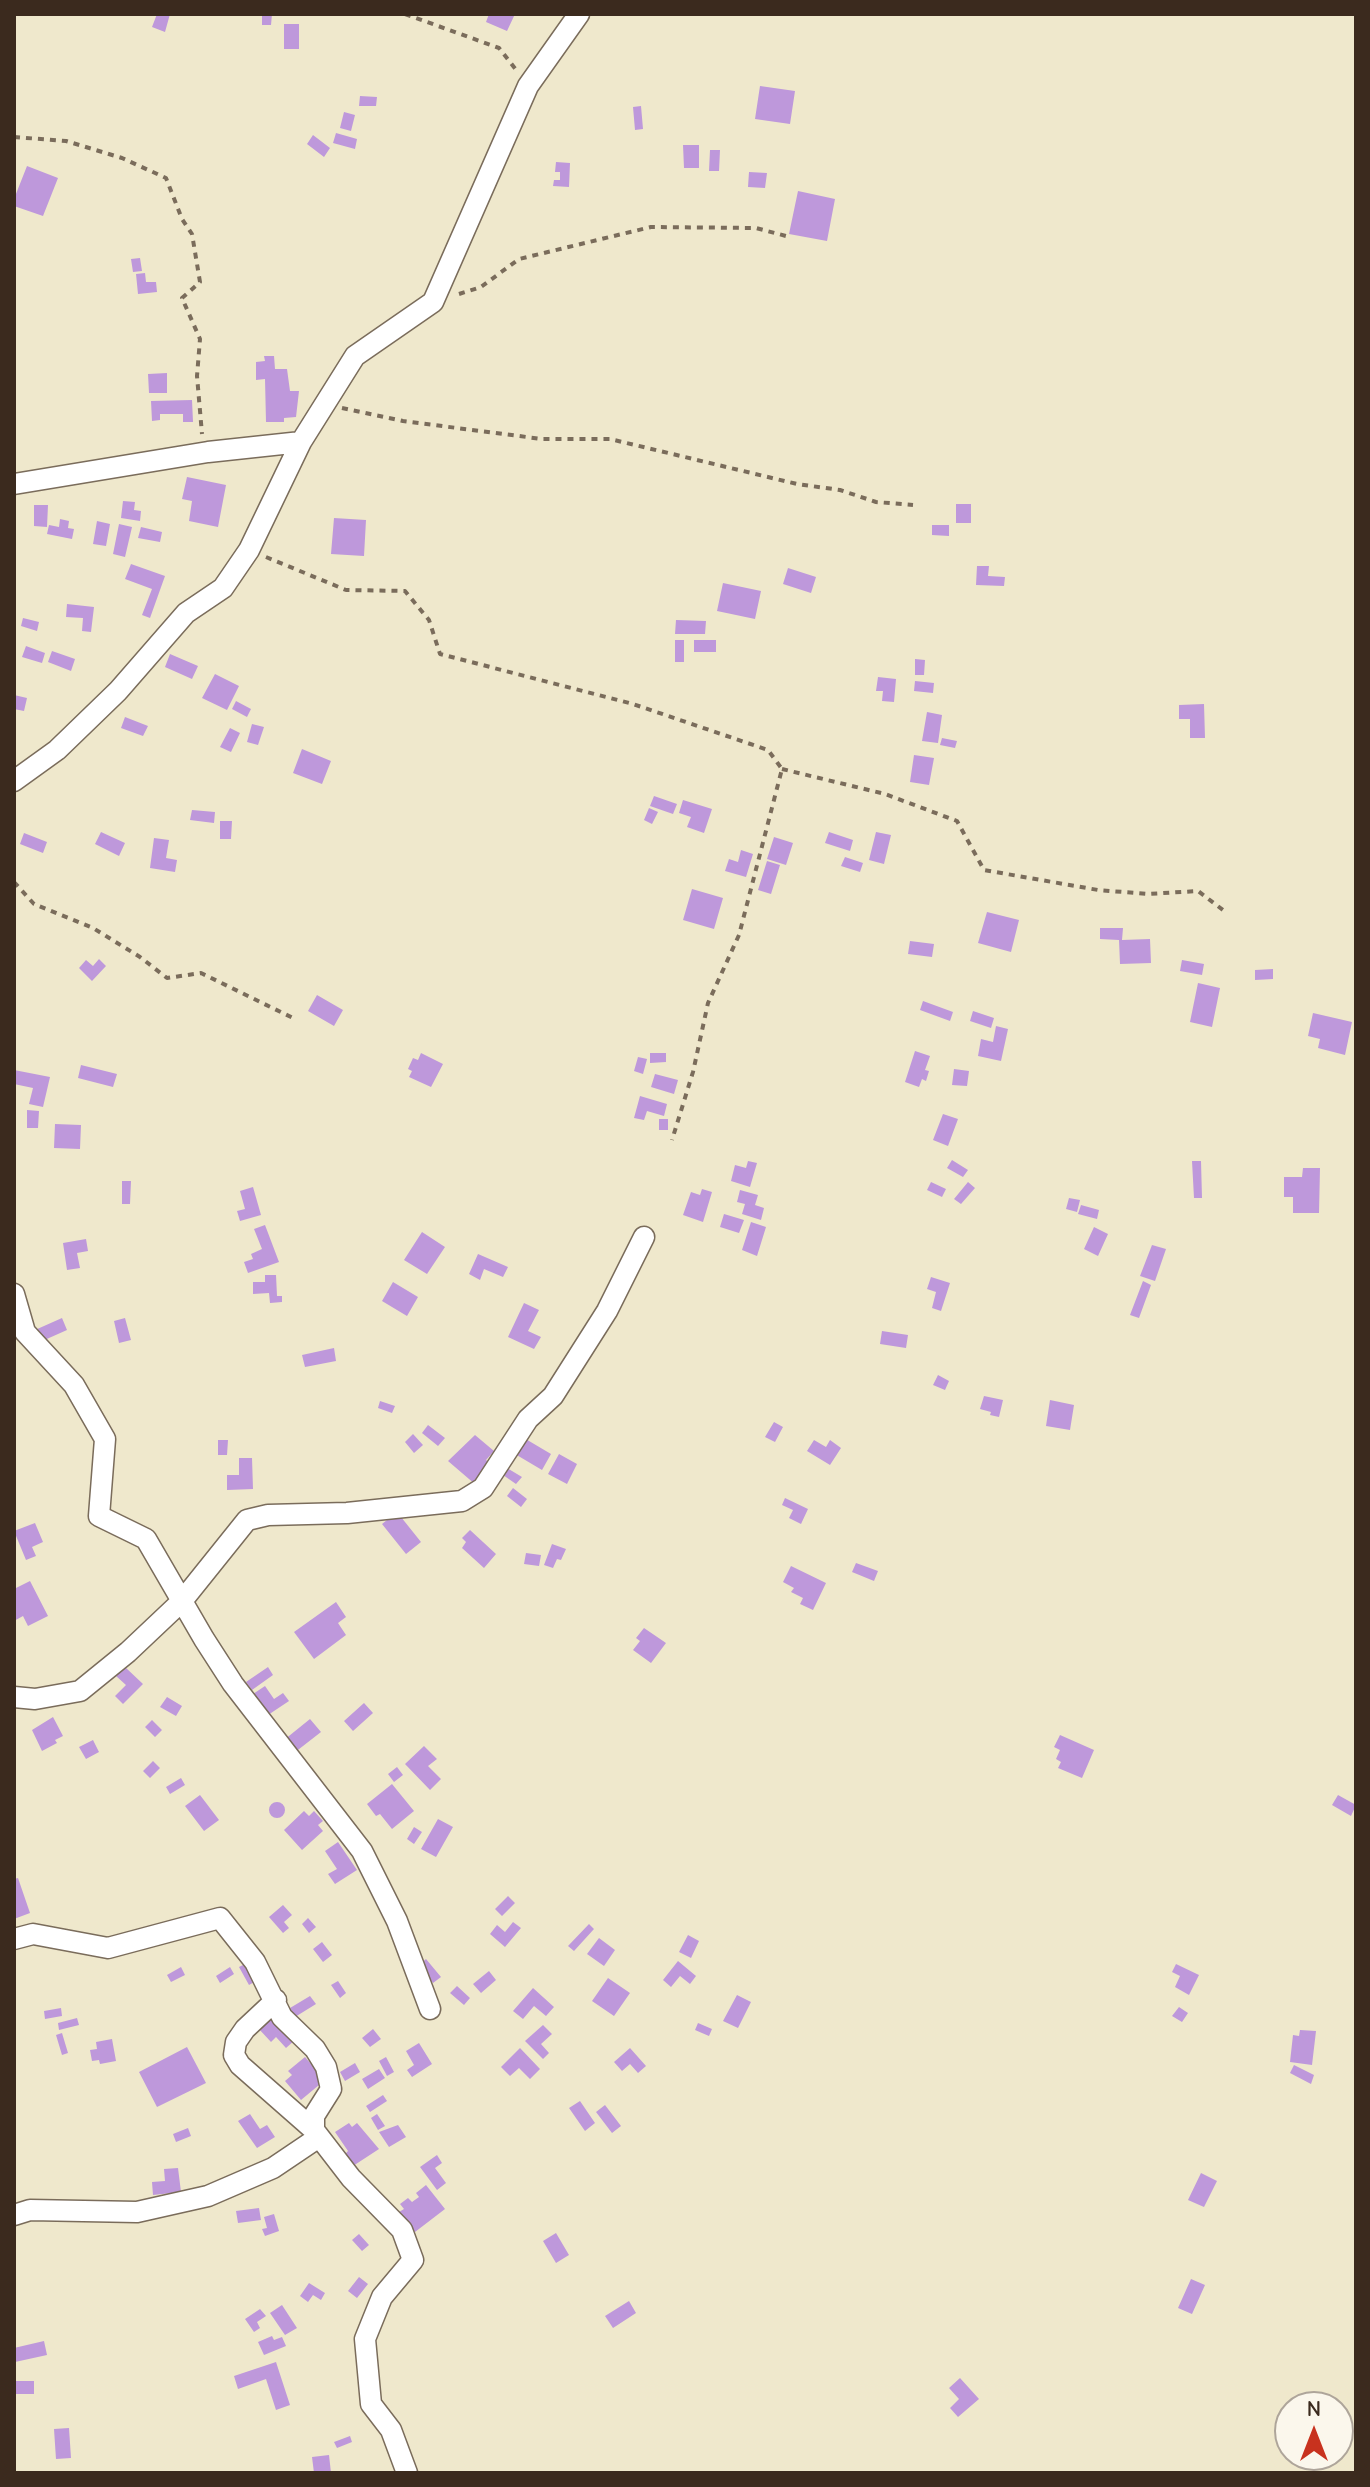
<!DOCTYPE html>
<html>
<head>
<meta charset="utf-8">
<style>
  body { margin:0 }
  #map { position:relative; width:1370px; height:2487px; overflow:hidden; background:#efe8cc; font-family:"Comic Neue",sans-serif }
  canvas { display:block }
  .frame { position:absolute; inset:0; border:16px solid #3b2a1e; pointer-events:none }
  .north { position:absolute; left:1274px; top:2391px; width:80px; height:80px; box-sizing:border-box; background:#fbf7ec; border:2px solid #aea59a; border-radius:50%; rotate:0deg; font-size:22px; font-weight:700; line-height:32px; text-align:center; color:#3b2a1e }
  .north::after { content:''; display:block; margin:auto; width:28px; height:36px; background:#c8321e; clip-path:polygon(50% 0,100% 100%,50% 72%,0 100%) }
</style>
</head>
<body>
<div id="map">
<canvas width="1370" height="2487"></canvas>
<div class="frame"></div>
<div class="north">N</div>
</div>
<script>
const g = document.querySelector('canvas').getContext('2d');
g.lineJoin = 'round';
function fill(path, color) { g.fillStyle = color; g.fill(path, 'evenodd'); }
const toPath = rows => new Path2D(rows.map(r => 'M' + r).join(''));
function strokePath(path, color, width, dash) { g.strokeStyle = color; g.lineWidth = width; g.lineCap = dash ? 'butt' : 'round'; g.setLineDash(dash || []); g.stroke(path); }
const building = toPath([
  [157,14,170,14,165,32,152,27],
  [262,14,272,14,271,25,262,25],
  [489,14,515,14,507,31,486,22],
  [284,24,299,24,299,49,284,49],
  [760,86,795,91,790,124,755,119],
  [360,96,377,97,376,106,359,106],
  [641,106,643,129,635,130,633,107],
  [344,112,355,115,351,131,340,128],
  [336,133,357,139,355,149,333,143],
  [313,135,330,148,324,157,307,144],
  [683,145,699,145,699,168,684,168],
  [710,150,720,150,719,171,709,171],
  [556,162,570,163,569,187,553,186,554,180,560,180,560,172,555,172],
  [27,166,58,178,43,216,14,206,14,199],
  [749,172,767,173,765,188,748,187],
  [798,191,835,199,827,241,789,234],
  [140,258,142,271,133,272,131,259],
  [145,273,146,282,156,282,157,292,138,294,136,274],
  [264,356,274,356,275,369,287,369,290,391,299,391,296,417,284,418,284,422,266,422,265,379,256,380,256,362,265,361],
  [167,373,167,393,149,393,148,374],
  [192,400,193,422,183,422,183,414,160,414,160,420,152,421,151,401],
  [187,477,226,485,218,527,189,521,192,501,182,499],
  [123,501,135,502,134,510,141,511,140,521,121,518],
  [956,504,971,504,971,523,956,523],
  [34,505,48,505,47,527,34,526],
  [334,518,366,520,364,556,331,554],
  [60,519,69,521,68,528,74,529,72,539,47,534,49,525,59,527],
  [97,521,110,524,106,546,93,544],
  [119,524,132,527,125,557,113,554],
  [932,525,949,525,949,536,932,535],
  [141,527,162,532,160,542,138,538],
  [131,564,165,576,150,618,142,615,152,589,125,579],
  [977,566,989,566,988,576,1005,577,1004,586,976,585],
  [788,568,816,577,811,593,783,584],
  [723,583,761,591,755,619,717,611],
  [67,604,94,607,91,632,82,631,83,618,66,617],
  [23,618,39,622,37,631,21,626],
  [676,620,706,621,705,634,675,634],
  [675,640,684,640,684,662,675,662],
  [694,640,716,640,716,652,694,652],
  [26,646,45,653,42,663,22,657],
  [52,651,75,659,71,671,48,662],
  [170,654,198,666,192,679,165,667],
  [915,659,925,660,924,675,915,675],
  [215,674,239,686,227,710,202,698],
  [878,677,896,679,894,702,882,701,883,691,876,691],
  [915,681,934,683,933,693,914,691],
  [14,695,27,698,24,711,14,709],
  [236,701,251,709,247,717,232,709],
  [1204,704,1205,738,1190,738,1190,719,1179,719,1179,705],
  [927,712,942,715,938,743,922,741],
  [125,717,148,726,143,736,121,728],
  [252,724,264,727,258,745,247,742],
  [230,728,240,733,231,752,220,747],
  [942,738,957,741,955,748,940,745],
  [302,749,331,761,322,784,293,773],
  [914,755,934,758,929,785,910,782],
  [654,796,677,804,673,814,650,806],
  [683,800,712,809,704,833,687,827,691,817,679,813],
  [649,808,658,812,652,824,644,820],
  [192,810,215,812,214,823,190,820],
  [220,821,232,821,231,839,220,839],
  [101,832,125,843,119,856,95,844],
  [829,832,853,840,850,851,825,843],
  [876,832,891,835,884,864,869,860],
  [24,833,47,842,43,853,20,844],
  [774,837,793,843,786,865,767,859],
  [154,838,169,840,166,858,177,860,175,872,150,868],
  [741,850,753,854,746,877,725,871,729,859,738,862],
  [845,857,863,863,860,872,841,866],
  [767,861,780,865,771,894,758,890],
  [692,889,723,898,714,929,683,920],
  [987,912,1019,920,1011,952,978,943],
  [1100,928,1123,928,1122,940,1150,939,1151,963,1120,964,1119,940,1100,939],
  [910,941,934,944,932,957,908,954],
  [99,959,106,966,92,981,79,968,86,960,93,966],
  [1182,960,1204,964,1202,975,1180,971],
  [1273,969,1273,979,1255,980,1255,970],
  [1198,983,1220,988,1212,1027,1190,1022],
  [317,995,343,1010,334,1026,308,1011],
  [923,1001,953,1012,950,1021,920,1010],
  [973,1011,994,1018,991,1028,970,1021],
  [1313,1013,1352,1022,1345,1055,1318,1048,1320,1039,1308,1036],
  [996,1026,1008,1029,1001,1061,978,1056,981,1039,993,1042],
  [915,1051,930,1056,925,1070,929,1071,926,1081,922,1079,919,1087,905,1082],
  [421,1053,443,1064,431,1087,409,1077,412,1071,408,1069,413,1058,418,1060],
  [650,1053,666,1053,666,1062,650,1063],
  [638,1057,647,1059,643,1074,634,1071],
  [81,1065,117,1074,113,1087,78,1078],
  [954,1069,969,1071,967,1086,952,1085],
  [14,1070,50,1077,43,1107,29,1104,33,1088,14,1084],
  [655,1074,678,1080,674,1094,651,1087],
  [640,1096,667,1104,664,1116,647,1111,644,1120,634,1118],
  [27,1110,39,1111,38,1128,27,1128],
  [943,1114,958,1119,948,1146,933,1140],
  [659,1119,668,1119,668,1130,659,1130],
  [55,1124,81,1125,80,1149,54,1148],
  [952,1160,968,1170,963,1177,947,1168],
  [748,1161,757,1163,750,1187,731,1181,735,1165,746,1168],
  [1192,1161,1201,1161,1202,1198,1194,1198],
  [1303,1168,1320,1168,1319,1213,1293,1213,1293,1197,1284,1197,1284,1177,1302,1177],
  [122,1181,131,1181,130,1204,122,1204],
  [931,1182,946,1189,942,1197,927,1190],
  [968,1182,975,1188,961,1204,954,1199],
  [253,1187,261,1215,240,1221,237,1211,245,1209,240,1191],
  [702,1189,712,1192,703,1222,683,1215,691,1192,700,1195],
  [740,1190,758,1195,755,1205,764,1208,761,1220,742,1214,745,1204,737,1202],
  [1069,1198,1080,1200,1077,1212,1066,1209],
  [1081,1205,1099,1210,1097,1219,1078,1214],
  [724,1214,744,1220,739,1233,720,1227],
  [751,1222,766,1227,757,1256,742,1250],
  [265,1225,279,1262,248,1273,244,1262,253,1259,251,1254,262,1249,254,1229],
  [1094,1227,1108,1234,1098,1256,1084,1249],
  [422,1232,445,1247,427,1274,404,1260],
  [86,1239,88,1251,77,1253,80,1268,67,1270,63,1243],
  [1152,1245,1166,1249,1155,1281,1140,1276],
  [478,1254,508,1267,503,1277,484,1269,480,1280,469,1274],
  [265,1275,276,1275,277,1296,282,1296,282,1302,270,1303,269,1293,253,1294,253,1282,265,1282],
  [931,1277,950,1283,941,1311,932,1308,936,1292,927,1289],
  [1143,1281,1151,1285,1139,1318,1130,1315],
  [393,1282,418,1297,407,1316,382,1301],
  [524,1303,539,1310,528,1331,541,1337,534,1349,508,1337],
  [62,1318,67,1330,40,1342,35,1330],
  [125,1318,131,1340,119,1343,114,1321],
  [882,1331,908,1335,906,1348,880,1344],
  [334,1348,336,1361,305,1367,302,1355],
  [938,1375,949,1381,945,1390,933,1385],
  [984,1396,1003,1400,999,1417,990,1415,991,1412,980,1409],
  [1050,1400,1074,1405,1070,1430,1046,1426],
  [380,1401,395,1406,392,1413,378,1408],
  [774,1422,783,1427,775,1442,765,1437],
  [428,1425,445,1438,438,1446,422,1433],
  [413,1434,423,1445,414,1453,405,1442],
  [475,1435,494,1451,486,1460,493,1466,476,1485,448,1461],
  [524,1438,551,1454,542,1470,515,1454],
  [218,1440,228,1440,227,1455,218,1455],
  [814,1440,826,1447,830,1440,841,1448,830,1465,807,1451],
  [559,1454,577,1464,567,1484,548,1474],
  [239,1458,252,1458,253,1489,227,1490,227,1475,239,1475],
  [507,1468,522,1477,516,1484,503,1475],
  [513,1488,527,1499,521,1507,507,1496],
  [785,1498,808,1509,801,1524,789,1518,793,1510,782,1505],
  [397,1512,421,1542,406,1554,382,1524],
  [35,1523,43,1542,32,1547,36,1556,26,1560,14,1531],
  [470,1530,496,1554,484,1568,462,1548,466,1542,462,1538],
  [552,1544,566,1549,561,1560,557,1559,553,1568,544,1565],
  [526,1553,541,1555,539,1566,524,1564],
  [856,1563,878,1571,874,1581,852,1572],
  [791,1566,826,1583,813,1610,800,1604,803,1598,791,1592,794,1588,783,1582],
  [30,1581,48,1616,28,1626,23,1616,14,1621,14,1589],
  [336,1602,346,1617,338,1623,346,1635,314,1659,294,1632],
  [644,1628,666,1643,651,1663,633,1650,640,1641,636,1638],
  [125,1667,143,1684,123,1704,115,1696,126,1685,116,1676],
  [268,1667,273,1675,252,1690,246,1682],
  [265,1686,274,1699,283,1693,289,1701,268,1715,253,1694],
  [167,1697,182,1706,176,1716,160,1707],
  [364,1703,373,1713,353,1731,344,1721],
  [53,1717,63,1736,55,1740,57,1743,42,1751,32,1730],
  [310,1719,321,1732,294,1753,284,1740],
  [152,1720,162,1730,155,1737,145,1727],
  [1060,1735,1094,1750,1082,1778,1058,1768,1061,1762,1056,1759,1060,1750,1054,1747],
  [93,1740,99,1752,86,1759,79,1747],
  [424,1746,437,1759,428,1766,441,1779,430,1790,405,1764],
  [153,1761,160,1768,150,1778,143,1771],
  [397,1767,403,1775,394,1782,388,1774],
  [181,1778,185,1785,170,1794,166,1787],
  [392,1784,414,1811,392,1829,380,1814,376,1816,367,1804],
  [200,1795,219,1820,204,1831,185,1806],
  [1338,1795,1356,1805,1351,1816,1332,1805],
  '269 1810a8 8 0 1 1 16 0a8 8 0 1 1-16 0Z',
  [304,1811,309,1816,314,1811,323,1821,318,1825,323,1831,302,1850,284,1830],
  [438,1819,453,1827,436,1857,421,1849],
  [414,1827,422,1832,414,1844,407,1839],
  [338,1842,357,1870,335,1884,328,1874,337,1869,325,1851],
  [18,1878,30,1913,14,1919,14,1879],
  [508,1896,515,1903,502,1916,495,1909],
  [283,1905,292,1915,284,1922,289,1928,283,1933,269,1917],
  [308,1918,316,1927,309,1933,302,1924],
  [513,1922,521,1928,505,1947,490,1934,497,1925,505,1932],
  [589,1924,594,1929,574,1951,568,1946],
  [688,1935,699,1941,691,1958,679,1952],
  [599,1938,615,1950,604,1966,587,1954],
  [322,1942,332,1955,323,1962,313,1949],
  [426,1959,441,1977,433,1983,419,1965],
  [678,1961,696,1976,690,1984,680,1976,671,1987,663,1980],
  [247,1963,256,1981,249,1985,239,1967],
  [1176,1964,1199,1975,1189,1995,1175,1987,1180,1976,1172,1972],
  [181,1967,185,1975,171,1982,167,1975],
  [230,1967,234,1974,220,1983,216,1976],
  [489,1971,496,1980,481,1993,473,1984],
  [608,1978,630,1993,614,2016,592,2001],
  [338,1981,346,1993,340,1998,331,1985],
  [457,1986,470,1998,464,2005,450,1993],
  [533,1988,554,2007,546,2016,534,2006,523,2019,513,2011],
  [737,1995,751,2002,738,2028,723,2021],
  [310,1996,316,2004,295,2017,290,2008],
  [1179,2007,1188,2013,1182,2022,1172,2016],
  [61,2008,62,2016,45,2019,44,2011],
  [273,2014,295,2040,286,2048,276,2037,271,2042,258,2028],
  [77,2018,79,2025,59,2030,58,2023],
  [698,2023,712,2029,709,2036,695,2030],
  [543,2025,552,2034,541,2044,549,2053,543,2059,525,2041],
  [373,2029,381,2039,370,2047,362,2038],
  [1300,2030,1316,2031,1312,2065,1290,2062,1293,2035,1299,2036],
  [62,2033,68,2053,62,2055,56,2035],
  [112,2039,116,2061,100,2064,99,2060,92,2061,90,2050,97,2049,96,2042],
  [419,2043,432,2064,412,2077,407,2070,414,2065,406,2051],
  [187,2047,206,2083,157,2107,139,2072],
  [520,2048,540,2069,530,2079,519,2068,510,2076,501,2067],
  [630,2048,646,2066,638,2073,630,2064,622,2071,614,2062],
  [305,2057,325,2080,301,2100,285,2081,292,2075,288,2071],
  [386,2057,394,2072,387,2076,379,2061],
  [355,2063,360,2072,345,2081,340,2072],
  [1294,2065,1314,2075,1311,2084,1290,2073],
  [379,2069,385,2078,368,2089,362,2079],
  [383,2095,387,2101,370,2112,366,2106],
  [580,2101,595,2123,585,2131,569,2108],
  [605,2105,621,2126,612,2133,596,2112],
  [250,2114,260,2129,267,2125,275,2137,257,2148,238,2121],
  [377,2114,385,2126,378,2130,371,2118],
  [349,2123,352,2127,357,2123,379,2149,353,2166,345,2154,348,2151,335,2132],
  [398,2125,406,2137,389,2147,379,2132],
  [188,2128,191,2136,176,2142,173,2134],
  [437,2155,442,2163,435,2168,446,2183,437,2190,420,2167],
  [178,2168,181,2192,153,2195,152,2182,165,2181,164,2169],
  [1201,2173,1217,2181,1204,2207,1188,2200],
  [426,2185,445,2209,415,2232,399,2212,404,2209,400,2204,408,2198,412,2202,419,2197,416,2193],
  [259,2208,261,2220,238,2223,236,2211],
  [274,2214,279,2231,265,2236,262,2229,267,2228,264,2217],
  [556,2233,569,2255,556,2263,543,2241],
  [359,2234,369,2245,362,2251,352,2240],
  [359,2277,368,2284,357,2298,348,2291],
  [1191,2279,1205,2285,1192,2314,1178,2308],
  [309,2283,325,2293,321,2300,313,2295,308,2302,300,2296],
  [629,2301,636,2313,613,2328,605,2316],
  [282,2305,297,2328,285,2335,270,2313],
  [260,2309,266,2316,257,2322,260,2328,254,2332,245,2319],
  [272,2336,274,2340,282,2337,286,2346,264,2355,258,2342],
  [44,2341,47,2355,15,2362,14,2348],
  [276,2362,290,2405,276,2410,266,2379,238,2389,234,2376],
  [960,2378,979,2399,958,2417,950,2408,959,2399,949,2388],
  [14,2381,34,2381,34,2394,14,2394],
  [69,2428,71,2458,56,2459,54,2429],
  [350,2436,352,2442,337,2448,334,2442],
  [329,2455,331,2473,314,2473,312,2457]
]);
const path = toPath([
  [405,14,499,48,517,71],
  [14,137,66,141,122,158,166,178,182,219,192,234,200,282,182,298,200,339,197,376,202,434],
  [459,294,481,287,519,259,651,227,756,228,786,236],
  [342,408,403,421,542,439,610,439,797,484,840,490,876,502,913,505],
  [266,557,346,590,405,591,429,620,440,654,633,704,768,750,782,769,739,935,708,1003,693,1072,672,1140],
  [782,769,885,794,957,821,984,870,1098,890,1148,894,1198,891,1223,910],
  [14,882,34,904,93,928,140,957,167,978,201,973,293,1018]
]);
const street = toPath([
  [14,484,208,452,301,442],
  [14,781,57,750,118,691,186,613,223,588,249,550,301,442,355,356,433,302,528,86,579,14],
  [14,1294,25,1332,74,1385,105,1439,99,1516,146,1539,204,1639,233,1684,362,1851,397,1921,430,2009],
  [14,1697,35,1699,80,1691,128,1652,182,1601,247,1520,268,1515,347,1513,462,1501,483,1488,528,1419,553,1396,607,1311,644,1237],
  [14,1939,33,1934,108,1948,220,1918,255,1962,282,2017,315,2049,326,2067,331,2089,314,2116,314,2130,351,2178,402,2230,413,2260,382,2297,365,2339,371,2404,391,2430,407,2473],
  [276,2000,245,2029,236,2042,234,2055,240,2065,314,2130],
  [14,2215,30,2210,137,2212,208,2196,273,2168,319,2137]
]);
fill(building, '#be98db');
strokePath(street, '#7a6c5b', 23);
strokePath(path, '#7a6c5b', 4, [6, 6]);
strokePath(street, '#fff', 20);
</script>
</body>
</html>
